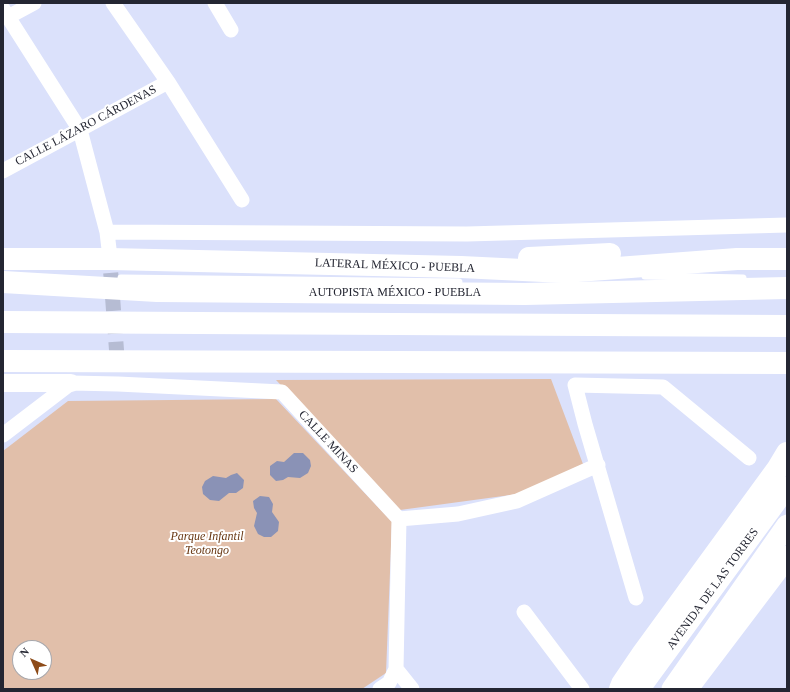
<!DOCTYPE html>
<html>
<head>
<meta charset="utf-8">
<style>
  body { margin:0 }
  #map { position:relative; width:790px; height:692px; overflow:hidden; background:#dbe1fb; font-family:"Times New Roman",serif }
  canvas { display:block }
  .frame { position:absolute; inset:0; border:4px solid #242632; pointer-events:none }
  .north { position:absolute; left:12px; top:640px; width:40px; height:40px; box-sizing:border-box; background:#fff; border:1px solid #a7a8ad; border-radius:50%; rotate:315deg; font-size:11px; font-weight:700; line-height:16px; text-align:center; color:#242632 }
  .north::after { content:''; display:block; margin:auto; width:14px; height:18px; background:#8d4b18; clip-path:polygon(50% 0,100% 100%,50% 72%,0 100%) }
</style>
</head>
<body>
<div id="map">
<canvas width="790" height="692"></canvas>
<div class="frame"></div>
<div class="north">N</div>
</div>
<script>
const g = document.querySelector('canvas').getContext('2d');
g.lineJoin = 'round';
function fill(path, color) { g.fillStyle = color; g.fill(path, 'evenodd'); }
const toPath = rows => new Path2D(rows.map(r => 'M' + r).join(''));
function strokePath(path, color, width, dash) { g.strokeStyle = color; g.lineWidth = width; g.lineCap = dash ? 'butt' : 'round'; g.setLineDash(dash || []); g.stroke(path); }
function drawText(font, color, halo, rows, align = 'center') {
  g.font = font + ' "Times New Roman",serif'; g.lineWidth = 4; g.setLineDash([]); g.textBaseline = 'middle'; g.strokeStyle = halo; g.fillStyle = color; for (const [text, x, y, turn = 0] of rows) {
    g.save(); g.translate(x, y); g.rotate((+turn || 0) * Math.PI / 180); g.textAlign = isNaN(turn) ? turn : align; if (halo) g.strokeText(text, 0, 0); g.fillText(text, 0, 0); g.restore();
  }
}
const green = toPath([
  [551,379,583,464,518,494,400,510,276,380],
  [276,399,392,522,386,673,362,689,3,689,3,451,68,401],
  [20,648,44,648,44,672,20,672]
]);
const water = toPath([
  [294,453,303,453,310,460,311,466,308,473,300,478,288,477,283,480,276,481,270,475,270,466,277,461,284,462],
  [237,473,244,480,243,488,236,493,229,493,219,501,210,500,203,494,202,487,205,481,213,476,226,478,231,475],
  [260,496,269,497,273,504,272,512,279,522,278,531,271,537,264,537,258,534,254,526,257,513,254,508,253,501]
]);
const minorTunnel = toPath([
  [109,250,118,370]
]);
const service = toPath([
  [645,276,743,278],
  [121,278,459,282]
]);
const minor = toPath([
  [113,3,168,82,242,200],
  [215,3,231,30],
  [3,9,80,130,107,232,109,249],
  [8,17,34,3],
  [3,171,168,82],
  [107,232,467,234,787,225],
  [3,435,71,383,118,384,282,392,399,519,396,669,412,689],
  [399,519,458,514,517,501,598,465],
  [636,598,585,424,575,385,663,387,749,458],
  [524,612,582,689],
  [380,689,389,683,396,669]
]);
const tertiary = toPath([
  [3,383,71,383]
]);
const secondary = toPath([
  [637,689,643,684,787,487],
  [672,689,787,525]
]);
const primary = toPath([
  [620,689,622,684,643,653,778,468,787,453],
  [687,689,787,557]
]);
const trunk = toPath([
  [529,258,610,254],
  [3,259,110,259,461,267,564,272,737,259,787,259],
  [3,361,787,363]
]);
const motorway = toPath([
  [3,282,157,291,525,294,787,288],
  [3,322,787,326]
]);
const streetNames = [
  ["CALLE LÁZARO CÁRDENAS",86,126,-28],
  ["LATERAL MÉXICO - PUEBLA",395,266,2],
  ["AUTOPISTA MÉXICO - PUEBLA",395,293],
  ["CALLE MINAS",328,442,47],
  ["AVENIDA DE LAS TORRES",713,589,-54]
];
const parkNames = [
  ["Parque Infantil",207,537],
  ["Teotongo",207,551]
];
fill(green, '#e1bfaa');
fill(water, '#8a92b6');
strokePath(minorTunnel, '#b6bcd3', 15, [15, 8]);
strokePath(service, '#fff', 7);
strokePath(minor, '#fff', 15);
strokePath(tertiary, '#fff', 18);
strokePath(secondary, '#fff', 21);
strokePath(primary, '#fff', 22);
strokePath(trunk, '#fff', 22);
strokePath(motorway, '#fff', 22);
drawText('12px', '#242632', '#fff', streetNames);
drawText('italic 12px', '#693813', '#fff', parkNames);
</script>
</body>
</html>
